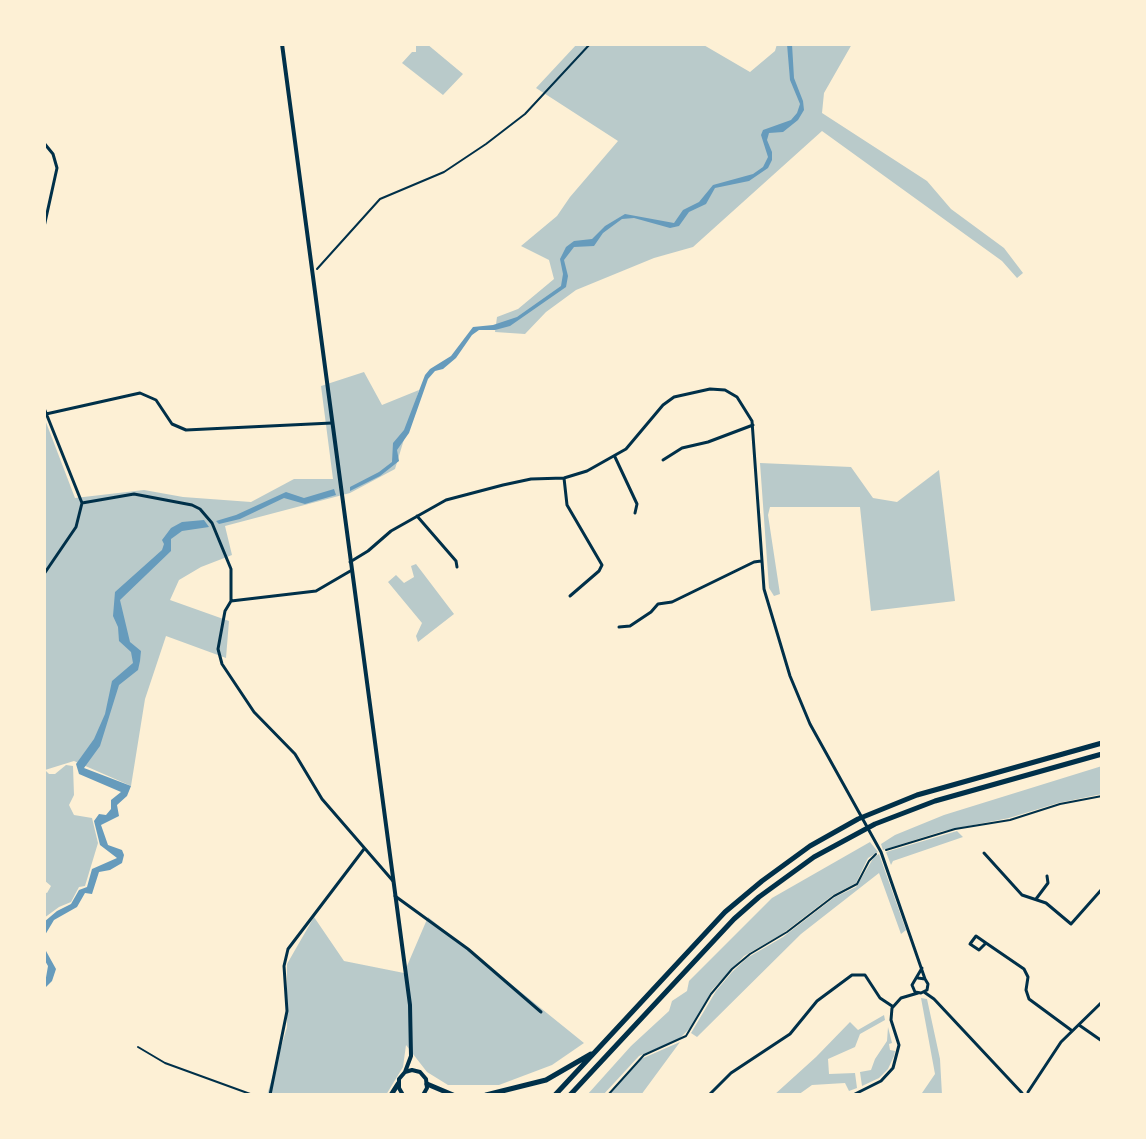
<!DOCTYPE html>
<html>
<head>
<meta charset="utf-8">
<style>
  body { margin:0 }
  #map { position:relative; width:1146px; height:1139px; overflow:hidden; background:#fdf0d5; font-family:"PT Sans Narrow",sans-serif }
  canvas { display:block }
  .frame { position:absolute; inset:0; border:46px solid #fdf0d5; pointer-events:none }
</style>
</head>
<body>
<div id="map">
<canvas width="1146" height="1139"></canvas>
<div class="frame"></div>
</div>
<script>
const g = document.querySelector('canvas').getContext('2d');
g.lineJoin = 'round';
function fill(path, color) { g.fillStyle = color; g.fill(path, 'evenodd'); }
const toPath = rows => new Path2D(rows.map(r => 'M' + r).join(''));
function strokePath(path, color, width, dash) { g.strokeStyle = color; g.lineWidth = width; g.lineCap = dash ? 'butt' : 'round'; g.setLineDash(dash || []); g.stroke(path); }
const green = toPath([
  [416,44,427,44,463,74,443,95,402,63,412,52,416,52],
  [577,44,702,44,750,72,775,51,777,44,852,44,824,93,822,113,927,181,951,209,1004,248,1023,273,1017,278,1002,261,822,131,693,247,654,258,576,290,546,312,525,334,495,332,497,317,518,309,554,279,549,260,521,246,557,216,570,197,618,141,536,88],
  [364,372,382,405,419,390,395,469,350,493,225,526,232,555,201,567,179,580,170,600,229,621,226,658,166,636,145,699,131,786,74,761,45,770,49,774,55,774,66,765,73,766,74,795,69,805,74,815,92,818,98,843,85,886,79,887,71,902,59,907,44,918,44,892,47,893,51,886,44,880,44,417,75,498,144,490,183,497,251,502,294,479,333,479,321,386],
  [760,463,851,467,873,498,897,502,939,470,955,601,871,611,860,507,770,507,768,515,780,594,774,596,769,588],
  [416,564,454,614,418,642,416,636,422,623,388,582,396,575,404,583,414,577,411,566],
  [1102,766,1102,794,1058,803,1009,818,943,831,883,850,881,844,895,835,944,815],
  [957,831,963,837,893,861,891,865,886,852],
  [870,842,878,852,868,858,856,883,833,895,782,934,744,956,712,990,693,1025,679,1039,639,1056,603,1095,587,1095,631,1046,669,1011,672,1001,687,991,689,981,772,898],
  [879,854,906,930,901,934,879,873,801,934,697,1037,691,1033,716,991,732,972,747,958,783,937,835,897,856,887,874,857],
  [314,917,344,961,404,973,428,917,584,1043,552,1065,499,1085,448,1085,427,1072,406,1045,403,1067,386,1095,267,1095,287,1027,287,964],
  [921,998,927,999,940,1059,942,1095,917,1095,922,1093,935,1074],
  [884,1015,885,1020,860,1034,855,1047,828,1059,829,1074,855,1073,857,1088,849,1091,845,1083,812,1085,798,1095,774,1095,816,1057,850,1022,858,1030],
  [888,1027,892,1043,889,1044,890,1050,895,1051,894,1056,888,1069,879,1078,862,1086,860,1072,871,1070,875,1059,887,1041],
  [680,1042,641,1095,609,1095,641,1059]
]);
const water = toPath([
  [787,44,792,44,794,78,803,101,804,110,798,120,783,132,769,133,767,140,772,152,772,160,768,168,749,181,715,188,706,204,689,212,679,226,670,228,634,218,622,219,603,233,594,246,574,247,564,260,568,276,566,287,510,326,495,330,479,330,472,335,456,358,443,369,435,371,428,379,409,433,397,450,399,461,380,476,350,491,350,487,379,472,392,462,393,443,404,430,425,375,430,369,451,356,473,327,493,325,517,317,561,286,563,274,560,259,566,247,574,241,592,239,605,226,625,214,674,223,683,210,699,202,713,185,753,174,763,167,768,157,761,135,763,130,791,120,797,113,800,104,790,80],
  [334,489,336,495,305,504,284,498,240,519,219,524,216,521,236,515,286,492,304,498],
  [204,520,209,527,182,531,171,539,171,551,120,600,130,642,141,651,140,661,138,670,119,685,100,746,84,768,131,786,127,796,117,805,119,816,101,825,108,845,122,850,124,855,122,863,110,870,99,872,92,894,85,893,77,907,54,920,45,935,46,951,56,969,52,981,44,989,48,966,44,959,44,922,57,911,71,904,79,890,87,887,92,869,117,858,100,845,94,821,99,814,106,815,111,809,111,800,121,792,79,774,76,764,94,739,105,714,112,681,133,663,131,652,119,641,118,627,113,616,115,592,162,550,164,544,162,540,171,528,182,522]
]);
const path = toPath([
  [317,269,380,199,444,172,486,144,525,114,590,44],
  [886,850,955,829,1010,820,1060,804,1102,796],
  [138,1047,165,1063,253,1095],
  [608,1095,644,1055,686,1036,711,994,732,969,750,954,787,932,834,896,857,884,869,861,876,854]
]);
const minor = toPath([
  [44,143,53,154,57,168,44,227],
  [44,408,82,503,76,527,44,574],
  [46,414,140,393,156,400,172,424,186,430,332,423],
  [615,457,637,504,635,513],
  [663,460,682,448,708,442,753,425],
  [564,478,567,505,602,565,599,571,570,596],
  [82,503,134,494,192,505,200,509,212,523,231,569,231,601,225,611,218,649,222,664,254,712,295,754,322,799,393,881],
  [417,516,456,561,457,567],
  [350,562,368,551,391,531,446,500,503,485,531,479,564,478,587,471,626,449,663,405,674,397,710,389,725,390,737,397,752,421,764,589,790,676,810,724,881,852,925,979],
  [231,601,316,591,352,570],
  [619,627,630,626,651,612,658,604,672,602,754,562,761,561],
  [984,853,1022,895,1046,903,1071,924,1102,889],
  [395,896,468,949,541,1012],
  [1036,899,1048,883,1047,876],
  [986,943,979,950,970,944,976,936,986,943,1024,969,1028,977,1026,990,1029,999,1071,1030],
  [918,978,925,979,928,984,927,990,921,993,915,992,912,985,922,968],
  [924,992,934,999,1022,1093],
  [1079,1025,1102,1041],
  [1028,1092,1061,1042,1102,1002],
  [270,1095,287,1011,284,966,288,949,364,849],
  [709,1095,731,1073,790,1034,817,1001,852,975,865,975,880,998,892,1006],
  [853,1095,881,1081,893,1068,899,1045,891,1020,892,1008,901,998,918,993]
]);
const tertiary = toPath([
  [282,44,410,1005,411,1056,405,1072],
  [403,1095,399,1088,399,1079,405,1072,412,1070,420,1072,426,1079,427,1088,423,1095]
]);
const trunk = toPath([
  [427,1084,453,1095],
  [391,1095,398,1084],
  [486,1095,546,1080,591,1054],
  [555,1095,725,912,762,881,810,846,858,819,917,795,1102,743],
  [570,1095,734,919,759,897,814,857,875,824,935,801,1102,754]
]);
fill(green, '#b9caca');
fill(water, '#669bbc');
strokePath(path, '#003049', 2);
strokePath(minor, '#003049', 3);
strokePath(tertiary, '#003049', 4);
strokePath(trunk, '#003049', 5);
</script>
</body>
</html>
